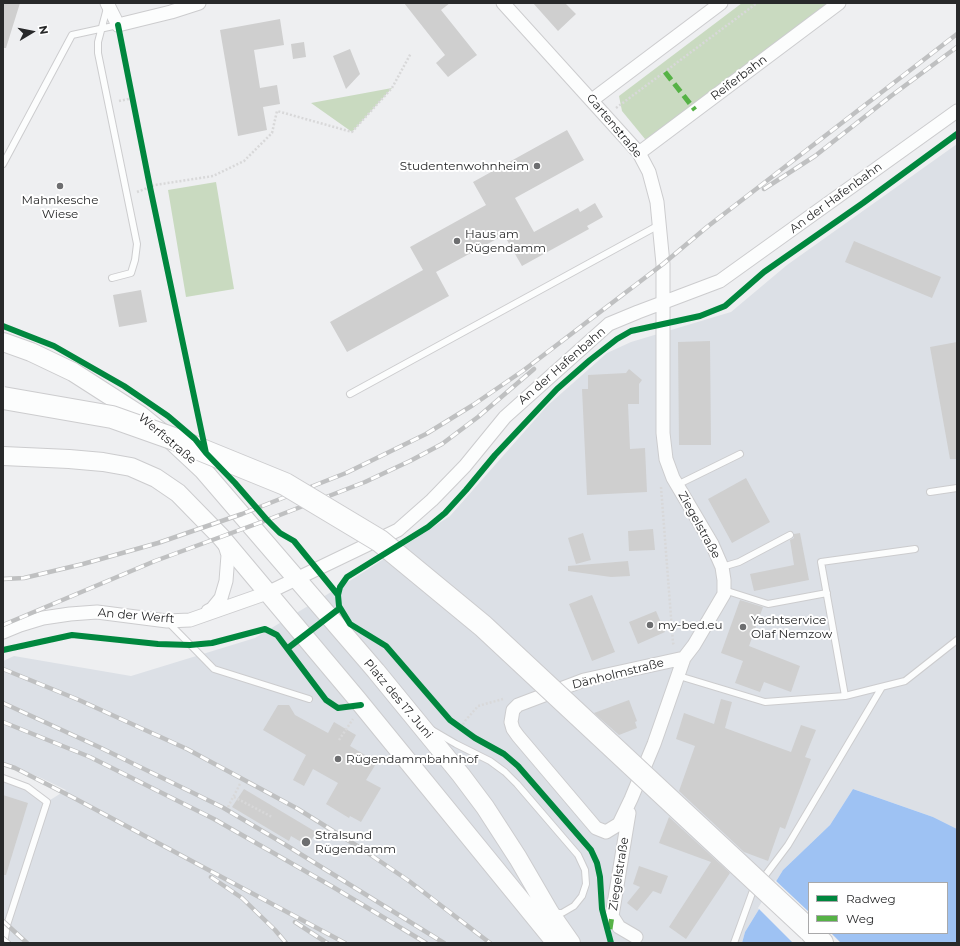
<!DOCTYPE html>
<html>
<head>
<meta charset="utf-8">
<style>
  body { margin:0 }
  #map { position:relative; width:960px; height:946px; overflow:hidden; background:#eeeff1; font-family:Montserrat,sans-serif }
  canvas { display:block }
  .frame { position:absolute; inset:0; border:4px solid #28292a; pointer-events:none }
  .legend { position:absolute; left:808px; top:882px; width:140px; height:52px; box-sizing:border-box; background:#fff; border:1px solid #a9a9aa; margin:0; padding:5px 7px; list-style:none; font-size:12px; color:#28292a }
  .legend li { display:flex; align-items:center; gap:8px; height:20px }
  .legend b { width:20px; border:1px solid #a9a9aa }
  .north { position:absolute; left:12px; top:12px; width:40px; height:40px; -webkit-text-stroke:3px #fff; paint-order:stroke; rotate:80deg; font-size:11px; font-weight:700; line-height:16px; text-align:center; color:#28292a }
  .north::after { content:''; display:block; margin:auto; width:14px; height:18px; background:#28292a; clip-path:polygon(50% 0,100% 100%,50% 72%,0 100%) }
</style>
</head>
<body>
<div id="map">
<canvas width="960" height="946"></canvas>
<div class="frame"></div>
<ul class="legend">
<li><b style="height:5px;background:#00873e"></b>Radweg</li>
<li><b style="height:5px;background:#56b246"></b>Weg</li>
</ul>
<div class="north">N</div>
</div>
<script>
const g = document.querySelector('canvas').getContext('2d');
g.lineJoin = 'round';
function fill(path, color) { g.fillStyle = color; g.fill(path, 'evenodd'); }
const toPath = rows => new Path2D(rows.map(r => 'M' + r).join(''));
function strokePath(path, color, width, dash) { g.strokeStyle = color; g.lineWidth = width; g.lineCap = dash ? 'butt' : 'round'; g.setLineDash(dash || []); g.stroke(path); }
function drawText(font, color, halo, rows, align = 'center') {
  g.font = font + ' Montserrat,sans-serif'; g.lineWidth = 4; g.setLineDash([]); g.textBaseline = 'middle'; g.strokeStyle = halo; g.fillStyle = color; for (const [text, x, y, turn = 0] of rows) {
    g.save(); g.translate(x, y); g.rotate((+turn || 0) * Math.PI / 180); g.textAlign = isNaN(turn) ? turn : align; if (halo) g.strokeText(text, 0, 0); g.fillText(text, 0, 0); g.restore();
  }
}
const built = toPath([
  [957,144,957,829,933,817,853,789,830,825,783,870,745,932,742,943,3,943,3,778,27,787,47,802,66,790,39,777,3,764,3,661,14,656,131,676,255,638,356,577,450,516,547,406,607,353,631,342,731,312,787,265]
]);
const green = toPath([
  [742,3,833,3,653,138,645,139,622,111,619,96],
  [392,88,352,132,311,103],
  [216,182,234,289,186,297,168,190]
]);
const water = toPath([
  [853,789,933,817,957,829,957,943,742,943,745,932,783,870,830,825],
  [809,883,947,883,947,933,809,933]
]);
const pier = toPath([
  [775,880,809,912,809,933,831,933,841,943,793,943,758,908]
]);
const building = toPath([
  [3,3,20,3,6,48,3,48],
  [404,3,450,3,441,10,477,55,448,77,436,63,445,55],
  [533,3,565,3,576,14,558,31],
  [280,19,284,45,254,50,260,88,277,85,280,104,263,107,267,130,238,136,220,30],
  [304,42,306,57,293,59,291,44],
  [350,49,360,74,346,89,333,56],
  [567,130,584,160,515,198,534,232,578,208,580,212,595,203,603,217,587,226,589,229,522,266,504,235,436,272,449,296,347,352,330,322,423,270,410,247,486,205,473,182],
  [854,241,941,277,932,298,845,262],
  [141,290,147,322,119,327,113,295],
  [710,341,711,445,679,445,678,342],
  [957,342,957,459,950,459,930,347],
  [629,369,642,380,639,384,639,404,628,404,630,449,645,448,647,492,587,495,582,389,588,389,588,375,626,373],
  [746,478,770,522,732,543,708,499],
  [653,529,655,550,629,551,628,531],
  [583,533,591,560,576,564,568,538],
  [800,533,809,580,754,591,750,574,794,565,790,540,794,538,794,534],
  [628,561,630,576,611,577,568,571,568,566],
  [592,595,615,652,592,661,569,604],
  [740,600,763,607,749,646,800,666,791,692,764,682,760,692,735,683,743,661,721,653],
  [656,611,665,632,638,644,629,622],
  [721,699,732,702,725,728,791,752,801,725,816,730,805,757,811,759,785,829,780,827,768,861,744,852,679,791,695,746,676,739,684,713,714,724],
  [629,700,637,721,635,722,637,728,619,735,594,713],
  [278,705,289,705,295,715,328,733,334,722,356,735,350,746,377,762,366,780,381,788,361,822,350,816,349,818,326,804,338,783,313,769,304,786,293,780,306,755,263,730],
  [244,789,316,832,308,846,291,836,289,841,232,807],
  [3,795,28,803,6,875,3,875],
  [669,817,730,873,686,939,669,927,711,862,659,843],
  [639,866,668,876,661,894,653,891,637,911,627,903,640,887,633,884]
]);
const path = toPath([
  [119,101,133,98],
  [616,108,757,3],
  [137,192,155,185,213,176,244,161,272,133,277,111,352,132,392,88,411,53],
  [661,487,673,643,674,645],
  [461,728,465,721,478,706,503,699],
  [339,740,353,719],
  [234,797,272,817],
  [228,807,241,782]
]);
const lane = toPath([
  [107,8,98,42,98,53,137,244,135,260,131,273,112,278],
  [3,164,72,35,118,25],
  [350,394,659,225],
  [677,485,740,454],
  [930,492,957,488],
  [722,567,739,562,790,535],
  [724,590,768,604,827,593],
  [168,622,214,669,309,699],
  [679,676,765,702,845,696,905,681,957,640],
  [845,696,821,562,915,549],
  [432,730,456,744,490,761,505,772,517,784,578,855,585,870,586,884,582,896,574,906,562,913,553,913],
  [3,778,27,787,47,802,7,925,4,943],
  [734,943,752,893,788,845,882,687]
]);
const street = toPath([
  [107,3,118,25,171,12,199,3],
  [503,3,639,153,649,172,657,202,663,264,663,433,666,459,673,478,712,544,722,567,724,580,724,594,694,645,684,658,654,744,631,799,619,824,606,832,596,828,518,736,513,729,511,722,513,710,518,705,584,680,684,658],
  [592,100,721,3],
  [639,153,839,3],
  [208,611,212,609,221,598,226,581,228,555,224,542],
  [3,632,20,625,43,618,70,614,97,612,167,621,190,620,267,593,398,530,432,500,465,466,505,417,609,324,638,312,720,281,957,111],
  [629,813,612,916,619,927,636,937]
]);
const secondary = toPath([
  [3,342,31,352,73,372,140,415,172,441,203,470,376,671,461,775,485,807,518,858,550,913,571,943],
  [3,456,69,459,103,462,131,467,156,478,178,493,221,537,357,699,556,943]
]);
const highway = toPath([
  [812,933,822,943]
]);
const rail = toPath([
  [764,189,815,156,891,96,957,47],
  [3,579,24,578,83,564,158,543,242,514,346,473,426,434,473,405,524,370,663,264,707,227,957,34],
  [3,625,155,561,267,520,365,482,410,461,442,444,478,417,534,369],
  [3,669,79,700,187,749,298,809,362,849,409,881,490,943],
  [3,703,99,747,222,807,281,842,444,943],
  [3,722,90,757,214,819,333,887,426,943],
  [3,764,15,768,74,798,345,943],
  [211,877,242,898,275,930,286,943],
  [3,921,27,943],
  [295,922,327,943],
  [3,938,9,943]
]);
const highwayBridge = toPath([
  [3,398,112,417,177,440,285,484,380,541,483,626,809,930]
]);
const quiet = toPath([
  [665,72,695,110],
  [610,929,612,916]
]);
const cycleway = toPath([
  [118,25,150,187,206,453],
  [3,326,54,346,124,386,168,416,195,439,206,453,235,483,267,520,280,533,294,541,338,595],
  [288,648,340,608],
  [3,650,72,635,158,644,190,645,212,643,265,629,277,635,326,700,338,708,361,705],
  [611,943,602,909,600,877,597,863,591,850,518,766,504,754,475,738,450,720,386,646,350,624,339,606,338,595,340,587,347,577,428,527,445,513,466,490,495,455,557,389,590,360,617,339,631,331,700,316,725,306,764,272,863,203,957,134]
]);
const markers = [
  [537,166,4,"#6d6e70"],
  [60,186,4,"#6d6e70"],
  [457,241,4,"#6d6e70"],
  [650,625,4,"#6d6e70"],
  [743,627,4,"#6d6e70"],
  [338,759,4,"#6d6e70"],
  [306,842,5,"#6d6e70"]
];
const streetNames = [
  ["Reiferbahn",739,78,-37],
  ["Gartenstraße",614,126,50],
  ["An der Hafenbahn",836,198,-36],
  ["An der Hafenbahn",562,366,-41],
  ["Werftstraße",167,439,40],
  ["Ziegelstraße",699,525,61],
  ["An der Werft",136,616,5],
  ["Dänholmstraße",618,674,-14],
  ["Platz des 17. Juni",398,699,50],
  ["Ziegelstraße",619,874,-81]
];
const poiNames = [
  ["Studentenwohnheim",529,166,"right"],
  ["Mahnkesche",60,200,"center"],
  ["Wiese",60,214,"center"],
  ["Haus am",465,234],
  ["Rügendamm",465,248],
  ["Yachtservice",751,620],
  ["Olaf Nemzow",751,634],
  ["my-bed.eu",658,625],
  ["Rügendammbahnhof",346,759],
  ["Stralsund",315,835],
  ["Rügendamm",315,849]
];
fill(built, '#dce0e6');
fill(green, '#c9dac0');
fill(water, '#9ec2f3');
fill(pier, '#eeeff1');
fill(building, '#cfcfcf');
strokePath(lane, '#ccccce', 8);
strokePath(street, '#ccccce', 15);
strokePath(secondary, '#ccccce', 20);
strokePath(highway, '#ccccce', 24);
strokePath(path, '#d8d8d9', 2.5, [2, 2]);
strokePath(lane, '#fcfdfd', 6);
strokePath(street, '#fcfdfd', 13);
strokePath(secondary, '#fcfdfd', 18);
strokePath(highway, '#fcfdfd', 22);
strokePath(rail, '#bfc0c1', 4.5);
strokePath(rail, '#fff', 3, [9]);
strokePath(highwayBridge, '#ccccce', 24, []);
strokePath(highwayBridge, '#fcfdfd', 22);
strokePath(quiet, '#56b246', 5, [10, 5]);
strokePath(cycleway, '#00873e', 6);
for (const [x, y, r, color] of markers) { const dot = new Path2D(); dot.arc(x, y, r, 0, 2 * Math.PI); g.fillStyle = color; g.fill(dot); strokePath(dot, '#fff', 1.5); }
drawText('12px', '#28292a', '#fff', streetNames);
drawText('12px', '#28292a', '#fff', poiNames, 'left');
</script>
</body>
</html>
